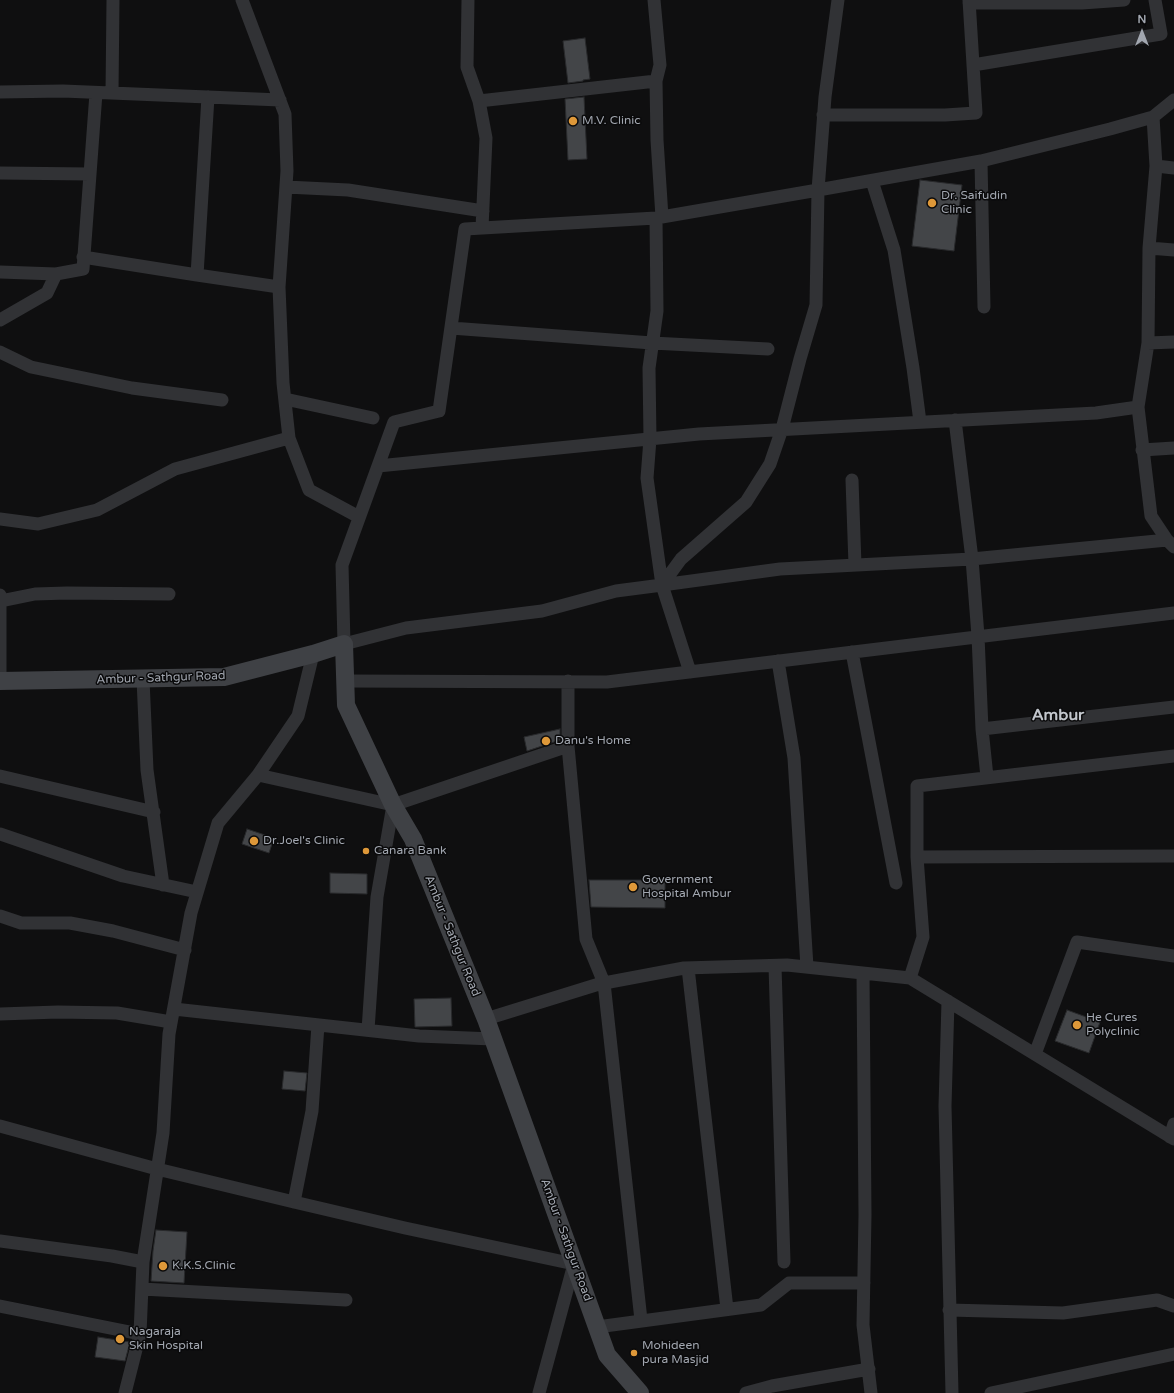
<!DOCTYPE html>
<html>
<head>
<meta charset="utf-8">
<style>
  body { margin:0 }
  #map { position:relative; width:1174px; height:1393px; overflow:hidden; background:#0f0f10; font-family:"Varela Round",sans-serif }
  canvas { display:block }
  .north { position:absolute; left:1122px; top:12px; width:40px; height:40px; -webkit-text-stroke:3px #0a0a0b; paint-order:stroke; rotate:0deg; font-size:11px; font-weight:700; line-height:16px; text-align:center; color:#a2a7b0 }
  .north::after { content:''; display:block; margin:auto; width:14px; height:18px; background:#a2a7b0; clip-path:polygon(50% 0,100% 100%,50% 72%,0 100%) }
</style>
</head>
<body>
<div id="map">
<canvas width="1174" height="1393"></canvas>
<div class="north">N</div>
</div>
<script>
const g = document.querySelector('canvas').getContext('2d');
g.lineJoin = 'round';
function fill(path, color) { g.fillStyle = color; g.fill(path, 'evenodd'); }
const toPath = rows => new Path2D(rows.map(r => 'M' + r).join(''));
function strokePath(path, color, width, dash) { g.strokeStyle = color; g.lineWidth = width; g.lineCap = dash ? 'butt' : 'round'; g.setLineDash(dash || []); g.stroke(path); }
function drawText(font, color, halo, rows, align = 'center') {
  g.font = font + ' "Varela Round",sans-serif'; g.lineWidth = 3; g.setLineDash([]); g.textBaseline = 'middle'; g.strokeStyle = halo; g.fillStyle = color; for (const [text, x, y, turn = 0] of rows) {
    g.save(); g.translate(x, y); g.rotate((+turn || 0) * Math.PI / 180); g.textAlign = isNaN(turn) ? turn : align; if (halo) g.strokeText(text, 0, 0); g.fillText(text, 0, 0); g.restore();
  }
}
const building = toPath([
  [585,38,590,79,583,80,583,81,568,83,563,41,585,38],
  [584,97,587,159,568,160,565,99,584,97],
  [920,180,962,185,954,251,912,246,920,180],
  [560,729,560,740,527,751,524,737,560,729],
  [247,829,274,838,269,853,242,844,247,829],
  [330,873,367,874,367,894,330,893,330,873],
  [589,880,665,880,665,908,591,907,589,880],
  [451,998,452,1026,415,1027,414,999,451,998],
  [1067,1010,1100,1022,1089,1053,1055,1041,1067,1010],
  [284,1071,307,1073,305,1091,282,1089,284,1071],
  [156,1230,187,1232,184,1283,151,1281,153,1251,156,1230],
  [98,1337,130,1342,125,1361,95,1357,98,1337]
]);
const minor = toPath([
  [242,0,285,114,287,171,279,287,283,383,289,438,309,490,359,517],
  [468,0,467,67,479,101,486,138,482,228],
  [654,0,660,65,656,81,657,140,662,217],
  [838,0,825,97,818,190,656,218,465,229,439,411,394,422,342,565,344,644,406,628,542,611,616,591,662,585,681,559,746,502,770,464,782,429,800,359,816,305,818,190,981,161,1110,129,1153,117,1174,100],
  [969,3,1082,3,1124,0],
  [973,65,1161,34,1155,0],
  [0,92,63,91,280,100],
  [112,93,113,0],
  [208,97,197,275,279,287],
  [479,101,656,81],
  [823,115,945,115,976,113,969,0],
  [1153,117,1156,166,1149,248,1148,343,1138,407,1151,516,1167,540,1174,547],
  [981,161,984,307],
  [1156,166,1174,168],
  [0,173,90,174],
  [872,181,894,250,913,368,920,422],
  [286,187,348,190,483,211],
  [656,218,657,311,649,368,650,439,647,478,662,585,690,672],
  [1149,248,1174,250],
  [83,257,197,275],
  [0,272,56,274],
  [0,320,47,293,56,274,83,269,96,93],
  [451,328,652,343,768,349],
  [1148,343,1174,342],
  [0,352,31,367,132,388,222,400],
  [285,399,373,418],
  [955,420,972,559,978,636,982,729,987,777],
  [1142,450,1174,448],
  [378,466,699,434,1096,413,1138,407],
  [852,480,855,565],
  [0,519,38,524,97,510,175,469,289,438],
  [662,585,780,569,972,559,1167,540],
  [0,595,0,681],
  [1,601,35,594,67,593,169,594],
  [852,652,896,883],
  [778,661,794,758,807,967],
  [143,679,147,770,163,885],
  [345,681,607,682,1174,613],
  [568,681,568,746,586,939,604,983,641,1320],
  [982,729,1174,707],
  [258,775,393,805,568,746],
  [0,776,154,812],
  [0,834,123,876,197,892],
  [917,857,1174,856],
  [0,916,21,923,70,923,113,931,185,950],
  [775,966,784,1262],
  [688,968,727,1309],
  [863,973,865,1215,863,1325,871,1393],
  [910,978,923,937,917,857,917,786,1174,756],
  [948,1001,945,1106,952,1393],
  [174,1009,419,1036,493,1039],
  [0,1014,58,1012,117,1013,171,1022],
  [486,1019,599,984,684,968,787,965,910,978,1174,1139],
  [368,1030,377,897,393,805],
  [1035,1054,1077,942,1174,956],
  [0,1126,157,1169,294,1202,405,1228,574,1264,539,1393],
  [1170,1137,1174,1124],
  [294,1202,312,1111,318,1025],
  [0,1241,112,1256,143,1262],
  [142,1289,346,1300],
  [0,1306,140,1334],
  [949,1310,1063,1313,1157,1300,1174,1306],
  [597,1327,761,1305,789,1283,864,1283],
  [125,1393,140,1334,143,1262,163,1133,169,1034,191,913,218,823,258,775,298,716,313,654],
  [746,1393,772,1386,869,1369],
  [991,1393,1174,1354]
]);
const secondary = toPath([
  [0,681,224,677,313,654,344,644,346,705,393,805,413,839,486,1019,607,1355,640,1393]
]);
const markers = [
  [573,121,5,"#de9839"],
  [932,203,5,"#de9839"],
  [546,741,5,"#de9839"],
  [254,841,5,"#de9839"],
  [366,851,4,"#de9839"],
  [633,887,5,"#de9839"],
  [1077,1025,5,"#de9839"],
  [163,1266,5,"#de9839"],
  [120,1339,5,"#de9839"],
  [634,1353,4,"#de9839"]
];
const poiNames = [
  ["M.V. Clinic",582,121],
  ["Dr. Saifudin",941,196],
  ["Clinic",941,210],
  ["Danu's Home",555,741],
  ["Dr.Joel's Clinic",263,841],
  ["Canara Bank",374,851],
  ["Government",642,880],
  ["Hospital Ambur",642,894],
  ["He Cures",1086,1018],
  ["Polyclinic",1086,1032],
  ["K.K.S.Clinic",172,1266],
  ["Nagaraja",129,1332],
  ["Skin Hospital",129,1346],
  ["Mohideen",642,1346],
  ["pura Masjid",642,1360]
];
const streetNames = [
  ["Ambur - Sathgur Road",161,678,-2],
  ["Ambur - Sathgur Road",452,936,68],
  ["Ambur - Sathgur Road",566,1240,70]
];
const districtNames = [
  ["Ambur",1058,716]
];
fill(building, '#434548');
strokePath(building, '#292a2c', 1);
strokePath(minor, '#313235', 13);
strokePath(secondary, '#3f4145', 18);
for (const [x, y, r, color] of markers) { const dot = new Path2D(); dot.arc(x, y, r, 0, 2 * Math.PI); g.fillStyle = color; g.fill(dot); strokePath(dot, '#0a0a0b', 1.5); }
drawText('12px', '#a2a7b0', '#0a0a0b', poiNames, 'left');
drawText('12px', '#a2a7b0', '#0a0a0b', streetNames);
drawText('bold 16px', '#c2c6cc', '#0a0a0b', districtNames);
</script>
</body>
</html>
